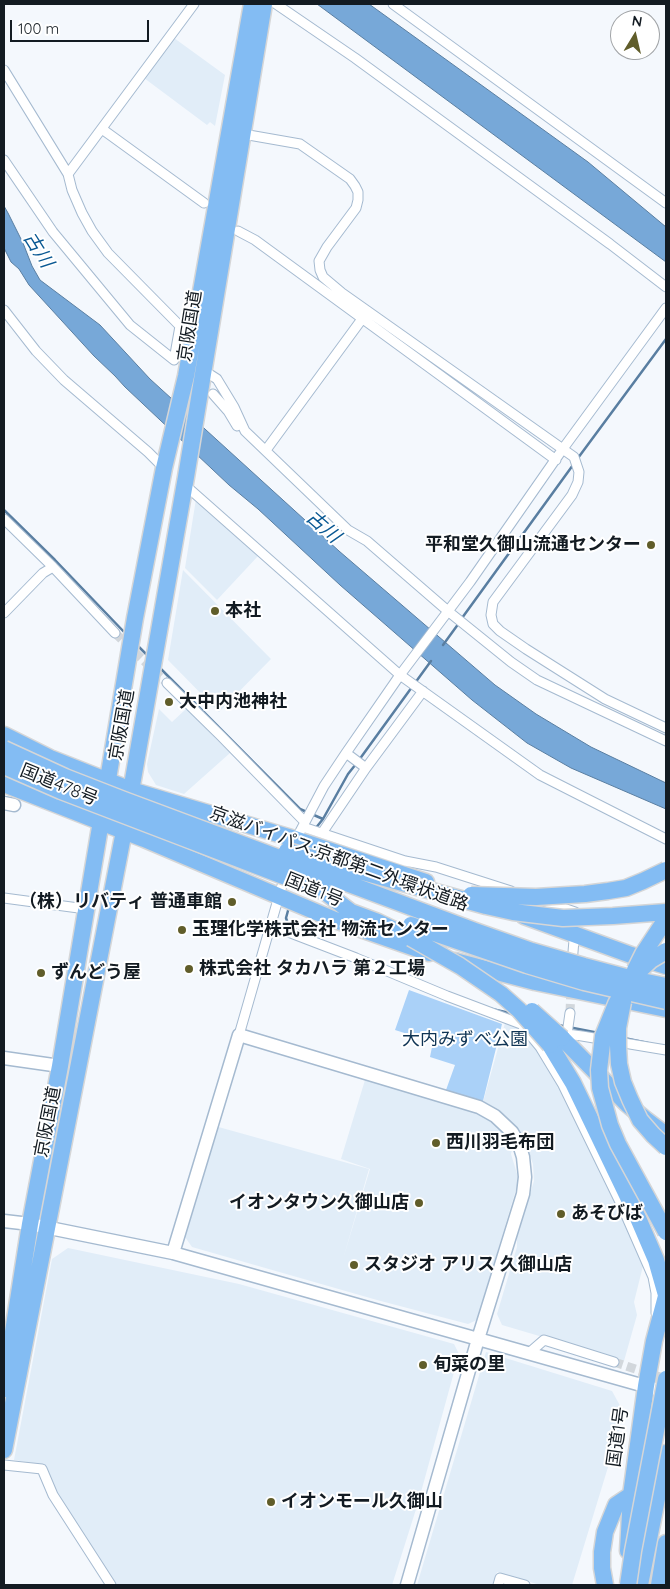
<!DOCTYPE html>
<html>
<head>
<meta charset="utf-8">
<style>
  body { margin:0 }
  #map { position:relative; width:670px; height:1589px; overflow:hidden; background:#f4f8fd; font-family:Quicksand,sans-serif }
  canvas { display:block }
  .frame { position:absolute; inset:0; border:5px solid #131b22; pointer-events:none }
  .north { position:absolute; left:610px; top:10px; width:50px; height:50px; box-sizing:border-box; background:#fff; border:1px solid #a1a4a7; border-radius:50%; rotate:9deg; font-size:14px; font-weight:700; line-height:20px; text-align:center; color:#131b22 }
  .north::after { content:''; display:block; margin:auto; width:18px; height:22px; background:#605d2a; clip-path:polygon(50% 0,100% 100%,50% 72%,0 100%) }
  .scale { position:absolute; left:10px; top:20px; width:139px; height:22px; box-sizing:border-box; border:2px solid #131b22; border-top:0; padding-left:6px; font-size:15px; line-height:18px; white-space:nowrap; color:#131b22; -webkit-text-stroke:4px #fff; paint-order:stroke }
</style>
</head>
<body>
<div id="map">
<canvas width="670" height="1589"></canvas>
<div class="frame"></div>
<div class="north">N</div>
<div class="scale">100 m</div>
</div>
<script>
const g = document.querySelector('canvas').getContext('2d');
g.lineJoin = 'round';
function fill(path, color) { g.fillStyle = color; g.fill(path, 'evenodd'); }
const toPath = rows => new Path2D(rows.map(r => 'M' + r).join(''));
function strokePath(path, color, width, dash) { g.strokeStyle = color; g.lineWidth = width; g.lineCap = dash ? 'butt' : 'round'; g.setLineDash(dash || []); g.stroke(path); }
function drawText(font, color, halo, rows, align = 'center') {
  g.font = font + ' Quicksand,"Noto Sans JP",sans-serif'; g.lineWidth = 4; g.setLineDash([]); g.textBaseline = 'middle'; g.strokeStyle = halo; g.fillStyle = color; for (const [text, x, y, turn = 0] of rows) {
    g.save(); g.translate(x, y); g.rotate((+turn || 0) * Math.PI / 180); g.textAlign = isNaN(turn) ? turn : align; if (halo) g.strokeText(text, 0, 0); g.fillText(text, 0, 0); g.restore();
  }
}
const built = toPath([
  [174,38,225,75,215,126,210,122,207,125,144,78],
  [196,499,259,555,217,600,185,568],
  [183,570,271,659,219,712,168,660],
  [159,709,172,722,186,709,230,753,184,794,156,785,148,772,147,764],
  [505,1023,514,1025,519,1030,537,1051,552,1074,570,1107,644,1262,634,1302,637,1315,624,1361,502,1325,497,1314,517,1247,517,1235,534,1181,533,1164,524,1139,518,1130,504,1116,492,1106,483,1102],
  [365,1080,485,1115,508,1135,513,1145,511,1154,518,1177,517,1186,477,1320,468,1324,377,1300,192,1247,185,1237,189,1217,215,1126,369,1169,343,1259,370,1169,341,1159],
  [68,1248,239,1284,454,1344,459,1354,418,1503,392,1585,117,1585,57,1495,45,1471,45,1465,14,1460,52,1259],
  [486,1352,612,1391,623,1411,623,1418,572,1585,540,1585,497,1572,493,1585,417,1585]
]);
const green = toPath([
  [409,990,502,1024,483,1101,446,1090,455,1065,430,1057,433,1042,395,1030]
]);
const water = toPath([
  [317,4,369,4,588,162,666,227,666,262,317,4],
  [4,206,8,213,23,243,32,266,40,280,100,325,150,379,339,551,495,685,536,714,591,747,666,783,666,809,571,768,527,743,472,700,340,585,258,509,229,485,125,387,115,376,94,356,29,285,19,269,11,262,4,248,4,206]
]);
const stream = toPath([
  [578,458,666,339],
  [4,510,55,560,126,634],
  [462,618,573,465],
  [137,645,148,656],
  [443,645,459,623],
  [159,667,300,809,323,819],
  [415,683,431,661],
  [359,760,412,687],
  [315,829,323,819,348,774,356,764],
  [289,907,286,918,289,927,313,937],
  [492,1009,514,1014],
  [558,1025,599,1033],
  [624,1038,648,1043]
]);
const streetTunnel = toPath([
  [115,633,167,683],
  [570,1013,571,986],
  [614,1362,666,1379]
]);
const street = toPath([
  [276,4,355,58,610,244,666,287],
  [393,4,666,203],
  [4,70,68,174,72,190,82,213,92,231,108,253,180,326],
  [102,129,204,203],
  [243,134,300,144,350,179,355,186,358,192,358,200,356,208,327,247,319,261,320,270,323,277,342,293,574,457,579,472,578,482,572,495,493,602,491,615,493,624,500,631,526,649,605,699,666,728],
  [4,160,53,232,130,325,174,360,180,326],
  [68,174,194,4],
  [238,231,255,240,556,460],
  [4,310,36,351,64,380,148,452,164,468],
  [203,370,217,379,234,407,245,431,348,530,367,541,449,612,511,662,537,680,666,741],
  [213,394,228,411,237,426],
  [266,450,362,319],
  [185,485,400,675,540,775,666,839],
  [4,519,53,567,115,633],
  [4,613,43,573,53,567],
  [167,683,221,736,305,822],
  [346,753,366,768],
  [303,827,405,861,436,867,511,891],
  [322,833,366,768,423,691],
  [294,843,324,786,346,753,400,675,470,582,562,450,666,308],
  [4,898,86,909],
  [540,900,575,912,575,917],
  [270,925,356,958,447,996,521,1024,540,1047,563,1085,621,1204,653,1277,656,1293,656,1313],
  [572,964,574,940],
  [567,1034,570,1013],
  [239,1035,285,875],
  [560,1036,567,1034,582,1036,666,1050],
  [529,1353,544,1340,614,1362],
  [4,1465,42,1469,53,1495,111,1585],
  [498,1585,500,1578,525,1585]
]);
const secondary = toPath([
  [4,803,14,805],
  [4,1058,60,1066],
  [4,1221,30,1224,173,1253,666,1392],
  [173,1253,239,1035,479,1107,495,1116,512,1132,519,1144,523,1157,525,1177,523,1194,478,1339,407,1585]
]);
const highway = toPath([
  [4,735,50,758,131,790,295,839,426,882],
  [4,784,144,839,335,920,429,953],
  [325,892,351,912,378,922,409,937],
  [524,916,631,955,666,966],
  [455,961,535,982,666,1009],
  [562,1038,627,1104,645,1119,666,1135],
  [550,1045,573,1083,638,1218,656,1260,666,1295],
  [4,1389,30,1224,60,1066,135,618,164,468,186,376,252,4],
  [4,1450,124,831,186,477,264,4],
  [628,1551,631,1495,646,1386,654,1341,666,1296],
  [605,1585,602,1568,602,1552,605,1532,616,1505,631,1495],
  [640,1585,666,1453],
  [659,1585,666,1543]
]);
const highwayBridge = toPath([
  [4,749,65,777,124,800,475,931,532,951,584,966,637,980,666,986],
  [4,766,61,791,325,892],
  [287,851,486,906,513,912,563,918,613,916,666,912],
  [471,895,536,897,585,894,608,891,626,888,643,881,666,870],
  [411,925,527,965,584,982,666,1001],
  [411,938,460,966,501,994,519,1010,550,1045],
  [666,951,651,960,637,973,625,988,616,1004,603,1036,599,1070,600,1088,610,1125,618,1144,666,1232],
  [635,970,643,954,666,919],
  [623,1002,618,1028,618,1046,619,1064,623,1082,630,1099,640,1120,653,1135,666,1147],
  [532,1011,562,1038],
  [628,1585,633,1551,666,1379]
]);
const markers = [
  [651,545,5,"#605d2a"],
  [215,611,5,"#605d2a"],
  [169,702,5,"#605d2a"],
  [232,902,5,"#605d2a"],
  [182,930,5,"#605d2a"],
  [189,969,5,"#605d2a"],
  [41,973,5,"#605d2a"],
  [436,1143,5,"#605d2a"],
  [419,1203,5,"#605d2a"],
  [561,1214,5,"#605d2a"],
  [354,1265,5,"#605d2a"],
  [423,1365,5,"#605d2a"],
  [271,1502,5,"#605d2a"]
];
const streetNames = [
  ["京阪国道",190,326,-81],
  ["京阪国道",122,725,-80],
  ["国道478号",59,785,22],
  ["京滋バイパス;京都第二外環状道路",339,859,20],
  ["国道1号",314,890,22],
  ["京阪国道",48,1122,-79],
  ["国道1号",618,1437,-82]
];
const poiNames = [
  ["平和堂久御山流通センター",641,545,"right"],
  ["本社",225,611],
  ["大中内池神社",179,702],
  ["（株）リバティ 普通車館",222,902,"right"],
  ["玉理化学株式会社 物流センター",192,930],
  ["株式会社 タカハラ 第２工場",199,969],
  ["ずんどう屋",51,973],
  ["西川羽毛布団",446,1143],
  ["イオンタウン久御山店",409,1203,"right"],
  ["あそびば",571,1214],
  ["スタジオ アリス 久御山店",364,1265],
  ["旬菜の里",433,1365],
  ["イオンモール久御山",281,1502]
];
const parkNames = [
  ["大内みずべ公園",465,1040]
];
const waterNames = [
  ["古川",38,250,58],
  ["古川",323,527,41]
];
fill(built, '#e1edf8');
fill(green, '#aad1f8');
fill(water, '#77a8d8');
strokePath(water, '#597ea1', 1);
strokePath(stream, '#597ea1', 2.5);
strokePath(streetTunnel, '#d2d7dc', 9, [9, 4.5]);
strokePath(street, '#a5bad0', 11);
strokePath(secondary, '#a5bad0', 15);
strokePath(highway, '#d5d6d7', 19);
strokePath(street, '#fff', 9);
strokePath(secondary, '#fff', 12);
strokePath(highway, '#83bcf3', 16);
strokePath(highwayBridge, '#d5d6d7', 19, []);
strokePath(highwayBridge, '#83bcf3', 16);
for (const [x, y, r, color] of markers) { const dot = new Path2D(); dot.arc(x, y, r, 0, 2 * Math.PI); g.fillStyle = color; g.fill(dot); strokePath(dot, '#fff', 2); }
drawText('18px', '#131b22', '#fff', streetNames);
drawText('bold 18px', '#131b22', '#fff', poiNames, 'left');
drawText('18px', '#0f3454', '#fff', parkNames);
drawText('italic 19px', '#095893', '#fff', waterNames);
</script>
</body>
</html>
